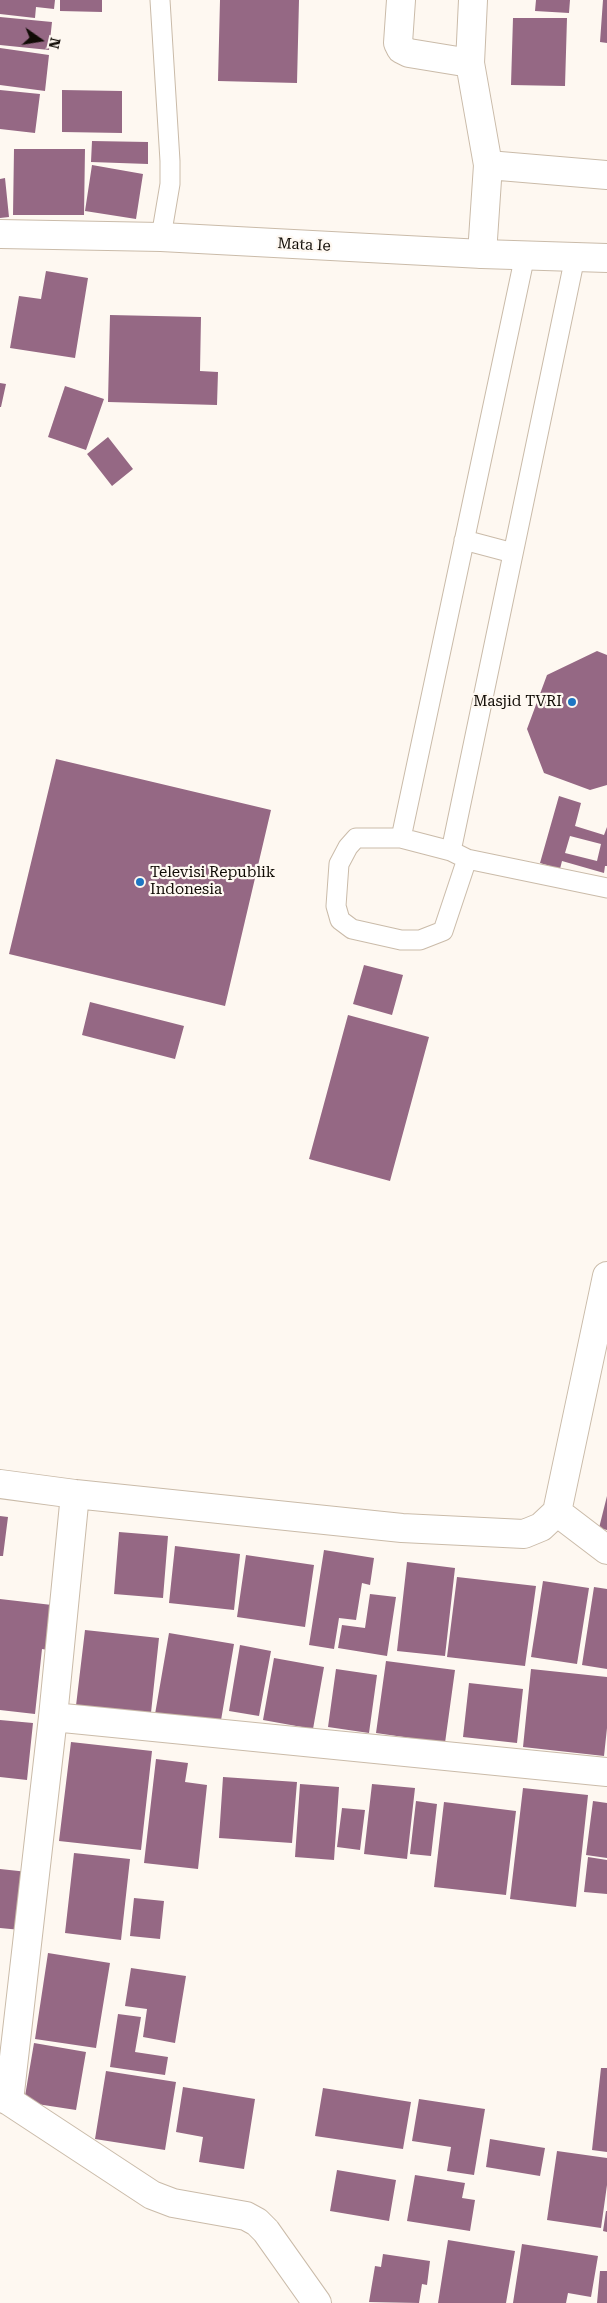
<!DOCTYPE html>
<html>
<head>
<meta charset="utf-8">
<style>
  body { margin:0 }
  #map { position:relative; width:607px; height:2303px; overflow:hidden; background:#fef8f1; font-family:"Roboto Serif",serif }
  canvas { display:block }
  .north { position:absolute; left:15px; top:15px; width:50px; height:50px; -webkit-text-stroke:4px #fef8f1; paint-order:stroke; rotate:103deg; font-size:14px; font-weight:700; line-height:20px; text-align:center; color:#100b05 }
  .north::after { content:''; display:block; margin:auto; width:18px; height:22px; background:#100b05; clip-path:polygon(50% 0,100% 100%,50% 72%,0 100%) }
</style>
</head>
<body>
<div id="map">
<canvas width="607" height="2303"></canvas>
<div class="north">N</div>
</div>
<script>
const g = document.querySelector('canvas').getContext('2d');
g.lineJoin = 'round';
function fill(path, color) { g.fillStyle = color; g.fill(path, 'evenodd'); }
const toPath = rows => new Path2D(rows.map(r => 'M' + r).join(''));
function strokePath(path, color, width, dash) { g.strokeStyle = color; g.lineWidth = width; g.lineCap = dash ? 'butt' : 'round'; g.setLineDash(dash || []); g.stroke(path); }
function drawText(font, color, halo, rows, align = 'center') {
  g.font = font + ' "Roboto Serif",serif'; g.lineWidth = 4.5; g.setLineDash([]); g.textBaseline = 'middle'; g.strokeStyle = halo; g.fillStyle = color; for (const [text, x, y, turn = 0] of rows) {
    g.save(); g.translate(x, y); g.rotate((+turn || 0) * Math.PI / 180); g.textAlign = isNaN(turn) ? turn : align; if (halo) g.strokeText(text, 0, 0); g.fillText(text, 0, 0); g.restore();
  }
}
const building = toPath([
  [0,0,55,0,54,9,36,7,35,18,0,14],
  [60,0,102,0,102,12,60,11],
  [220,0,299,0,297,83,218,81],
  [536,0,570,0,569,13,535,11],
  [603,0,607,0,607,43,600,42],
  [0,17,52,22,49,50,0,45],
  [513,18,567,18,565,86,511,85],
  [0,48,49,55,45,91,0,85],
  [0,90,40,94,35,133,0,129],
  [62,90,122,91,122,133,62,132],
  [92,141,148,142,148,164,91,162],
  [14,149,85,149,84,215,13,215],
  [92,165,143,174,136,219,85,211],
  [5,178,9,217,0,218,0,179],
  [46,271,88,278,75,358,10,348,19,296,41,299],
  [110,315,201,317,200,371,218,372,217,405,108,402],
  [0,383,6,384,1,407,0,407],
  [65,386,104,399,86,450,48,437],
  [108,437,133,469,112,486,87,454],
  [597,651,607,655,607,785,590,790,544,773,527,729,547,675],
  [56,759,271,810,225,1006,9,954],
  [559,796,581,803,575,826,604,835,607,827,607,866,605,866,604,873,562,861,560,869,540,863],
  [570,836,601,844,597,861,565,853],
  [364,965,403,975,392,1015,353,1004],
  [90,1002,184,1026,175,1059,82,1035],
  [348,1015,429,1037,390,1181,309,1159],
  [607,1496,607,1530,599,1528],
  [0,1516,8,1517,3,1556,0,1556],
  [119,1532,168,1536,163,1598,114,1594],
  [175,1546,240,1554,234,1610,169,1603],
  [324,1550,374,1558,370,1585,362,1583,356,1620,339,1618,334,1649,309,1645],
  [246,1555,314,1565,305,1627,237,1617],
  [407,1562,455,1568,445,1656,397,1651],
  [457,1577,536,1586,525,1666,447,1657],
  [543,1581,589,1588,577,1664,531,1657],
  [594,1587,607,1589,607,1669,582,1665],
  [370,1594,396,1597,387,1656,338,1648,342,1625,365,1628],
  [0,1599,52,1605,48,1650,42,1649,35,1714,0,1710],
  [85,1630,159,1638,150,1722,75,1714],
  [169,1633,234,1644,219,1732,154,1720],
  [240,1645,271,1651,259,1716,229,1711],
  [274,1658,324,1667,313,1729,263,1720],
  [386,1661,455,1670,445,1743,376,1733],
  [336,1669,377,1675,369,1733,328,1727],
  [531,1669,607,1677,607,1728,604,1756,523,1747],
  [469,1683,523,1689,517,1743,463,1737],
  [0,1720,33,1723,27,1780,0,1777],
  [71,1742,152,1751,141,1850,59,1841],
  [156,1759,188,1763,185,1782,207,1785,198,1869,144,1863],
  [223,1777,297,1782,292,1843,219,1838],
  [300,1784,339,1787,334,1860,295,1857],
  [372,1784,415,1788,407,1859,364,1854],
  [523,1788,588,1795,576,1907,510,1899],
  [416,1801,437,1804,431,1856,410,1854],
  [593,1801,607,1803,607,1858,586,1855],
  [444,1802,516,1811,506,1895,434,1887],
  [342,1808,365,1810,360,1850,337,1847],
  [74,1853,130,1859,121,1940,65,1933],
  [588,1857,607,1860,607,1894,584,1892],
  [0,1869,28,1872,21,1930,0,1928],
  [134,1898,164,1901,160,1939,130,1936],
  [48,1953,110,1963,96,2048,35,2039],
  [131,1968,186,1976,175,2043,143,2037,147,2009,125,2006],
  [118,2014,141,2017,135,2052,168,2057,165,2075,110,2067],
  [34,2043,86,2052,76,2110,24,2102],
  [601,2068,607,2068,607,2152,592,2150],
  [106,2071,176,2082,165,2150,95,2139],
  [183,2087,255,2099,244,2169,199,2162,203,2137,176,2132],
  [323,2088,411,2102,403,2149,315,2136],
  [419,2099,485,2109,474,2175,447,2171,451,2147,412,2141],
  [490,2139,545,2148,540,2176,486,2167],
  [557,2151,607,2158,607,2185,601,2228,547,2220],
  [337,2170,396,2180,389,2221,330,2211],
  [415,2175,465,2183,462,2198,475,2200,470,2231,407,2221],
  [606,2211,607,2211,607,2232,603,2231],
  [448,2240,515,2251,506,2303,438,2303],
  [522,2244,598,2256,591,2297,568,2293,566,2303,513,2303],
  [383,2254,430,2261,427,2285,422,2284,419,2303,369,2302,375,2266,381,2267],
  [600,2271,607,2271,607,2303,597,2303]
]);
const service = toPath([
  [160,0,170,161,170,184,161,237],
  [464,540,513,553],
  [401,838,525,255],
  [451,851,575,257],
  [467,859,443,931,420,940,401,940,352,929,340,920,336,906,339,864,348,847,356,838,401,838,451,851,467,859,607,888]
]);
const minor = toPath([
  [401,0,398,43,401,49,409,53,470,63],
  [473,0,470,63,488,165,482,254],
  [488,165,607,175],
  [0,1484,75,1494,402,1528,524,1534,541,1527,557,1512,607,1276],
  [557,1512,607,1550],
  [53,1717,607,1772],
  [0,2097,9,2101,152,2195,173,2203,246,2216,257,2222,266,2231,317,2303],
  [9,2101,53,1717,75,1494]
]);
const tertiary = toPath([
  [0,234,161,237,482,254,607,258]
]);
const markers = [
  [572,702,5,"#1d76c3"],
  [140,882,5,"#1d76c3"]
];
const streetNames = [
  ["Mata Ie",304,245,3]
];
const poiNames = [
  ["Masjid TVRI",562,702],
  ["Televisi Republik",150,873,"left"],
  ["Indonesia",150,890,"left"]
];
fill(building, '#956884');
strokePath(service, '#cabba9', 21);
strokePath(minor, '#cabba9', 30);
strokePath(tertiary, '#cabba9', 30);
strokePath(service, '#fff', 19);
strokePath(minor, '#fff', 28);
strokePath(tertiary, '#fff', 28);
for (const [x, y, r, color] of markers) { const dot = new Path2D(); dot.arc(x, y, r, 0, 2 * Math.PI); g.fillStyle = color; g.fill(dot); strokePath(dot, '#fef8f1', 2); }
drawText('15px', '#100b05', '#fef8f1', streetNames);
drawText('15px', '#100b05', '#fef8f1', poiNames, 'right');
</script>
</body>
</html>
